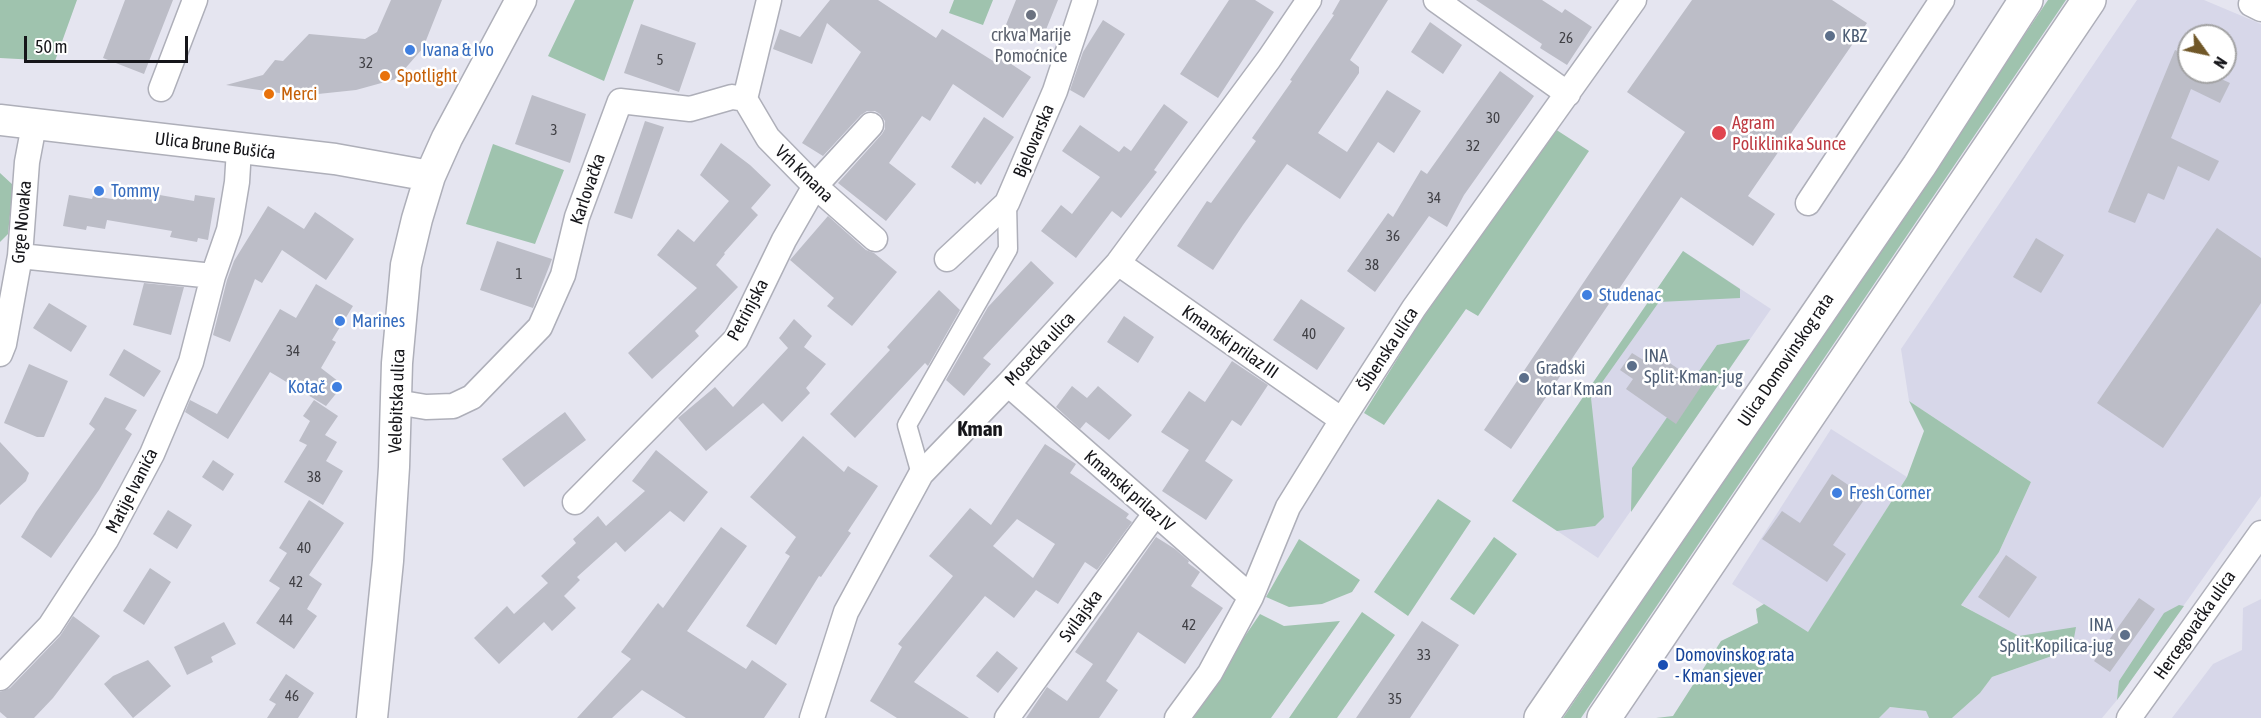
<!DOCTYPE html>
<html>
<head>
<meta charset="utf-8">
<style>
  body { margin:0 }
  #map { position:relative; width:2261px; height:718px; overflow:hidden; background:#e5e5f0; font-family:"Asap Condensed",sans-serif }
  canvas { display:block }
  .north { position:absolute; left:2177px; top:24px; width:60px; height:60px; box-sizing:border-box; background:#fff; border:2px solid #a2a2a3; border-radius:50%; rotate:123deg; font-size:16px; font-weight:700; line-height:24px; text-align:center; color:#16161a }
  .north::after { content:''; display:block; margin:auto; width:21px; height:27px; background:#705728; clip-path:polygon(50% 0,100% 100%,50% 72%,0 100%) }
  .scale { position:absolute; left:24px; top:36px; width:164px; height:27px; box-sizing:border-box; border:3px solid #16161a; border-top:0; padding-left:8px; font-size:18px; line-height:21px; white-space:nowrap; color:#16161a; -webkit-text-stroke:4px #fff; paint-order:stroke }
</style>
</head>
<body>
<div id="map">
<canvas width="2261" height="718"></canvas>
<div class="north">N</div>
<div class="scale">50 m</div>
</div>
<script>
const g = document.querySelector('canvas').getContext('2d');
g.lineJoin = 'round';
function fill(path, color) { g.fillStyle = color; g.fill(path, 'evenodd'); }
const toPath = rows => new Path2D(rows.map(r => 'M' + r).join(''));
function strokePath(path, color, width, dash) { g.strokeStyle = color; g.lineWidth = width; g.lineCap = dash ? 'butt' : 'round'; g.setLineDash(dash || []); g.stroke(path); }
function drawText(font, color, halo, rows, align = 'center') {
  g.font = font + ' "Asap Condensed",sans-serif'; g.lineWidth = 5; g.setLineDash([]); g.textBaseline = 'middle'; g.strokeStyle = halo; g.fillStyle = color; for (const [text, x, y, turn = 0] of rows) {
    g.save(); g.translate(x, y); g.rotate((+turn || 0) * Math.PI / 180); g.textAlign = isNaN(turn) ? turn : align; if (halo) g.strokeText(text, 0, 0); g.fillText(text, 0, 0); g.restore();
  }
}
const built = toPath([
  [2137,0,2204,0,2261,24,2261,496,2117,700,2102,718,1952,718,1980,693,1992,677,2052,656,1960,604,1999,552,2031,482,1909,401,1901,349],
  [2189,36,2225,36,2225,72,2189,72],
  [1683,251,1771,309,1598,558,1512,501],
  [1831,429,1907,477,1808,633,1732,584],
  [2261,599,2261,718,2172,718,2213,664,2242,650,2243,608],
  [1890,707,1926,711,1929,718,1879,718]
]);
const green = toPath([
  [0,0,77,0,55,61,0,58],
  [575,0,634,0,604,81,548,56],
  [954,0,993,0,983,25,949,13],
  [2048,0,2066,0,1581,718,1563,718],
  [1555,129,1589,151,1478,316,1466,309,1384,425,1364,413,1420,322],
  [493,144,564,170,535,244,466,224],
  [0,173,13,185,8,234,0,242],
  [1683,251,1740,289,1740,298,1659,302,1591,398,1604,517,1595,526,1557,531,1512,501],
  [1750,339,1631,512,1632,468,1717,345],
  [1909,401,2031,482,1999,552,1961,605,2019,636,2076,627,2072,649,1992,677,1980,693,1952,718,1929,718,1926,711,1890,707,1879,718,1656,718,1673,716,1721,641,1758,623,1756,609,1764,604,1808,632,1907,477,1924,431],
  [1438,499,1471,521,1408,616,1374,592],
  [1494,537,1517,554,1474,615,1450,599],
  [1299,539,1360,580,1352,592,1322,604,1289,607,1266,597],
  [2179,605,2184,606,2117,700,2119,681,2164,613],
  [1362,612,1395,635,1337,718,1289,718],
  [1260,614,1284,626,1340,621,1271,718,1189,718]
]);
const building = toPath([
  [125,0,173,0,144,74,103,58],
  [391,0,442,0,423,48,396,79,356,90,299,96,226,85,263,75,275,60,283,61,309,34,365,39,377,32],
  [830,0,878,0,936,38,942,29,998,64,1002,58,1031,77,1003,118,953,84,930,121,922,116,889,163,916,184,886,221,838,183,882,134,885,129,885,121,880,114,875,111,867,111,861,115,823,156,802,143,861,52,827,23,812,64,773,49,780,29,800,37],
  [1016,0,1058,0,1041,42,1005,27],
  [1229,0,1255,0,1274,12,1218,98,1180,74],
  [1340,0,1388,0,1350,60,1359,67,1359,73,1318,133,1347,152,1387,90,1421,111,1394,153,1378,142,1340,199,1287,164,1243,225,1213,270,1177,246,1207,201,1211,203,1256,141,1252,138,1292,81,1290,80,1334,15,1332,14],
  [1476,0,1542,0,1562,13,1565,9,1592,27,1567,65,1540,48,1542,44],
  [1692,0,1832,0,1867,23,1748,196,1775,214,1753,246,1681,197,1511,449,1484,430,1685,132,1627,92],
  [1103,20,1125,34,1084,98,1070,90,1083,52],
  [1430,22,1462,45,1443,74,1411,52],
  [641,24,696,43,679,92,624,73],
  [2175,50,2189,55,2189,72,2206,72,2230,83,2220,103,2191,89,2171,138,2219,161,2209,181,2178,166,2164,200,2148,193,2135,223,2108,212],
  [1500,71,1534,96,1464,195,1447,227,1429,216,1375,292,1347,271,1388,213,1393,217,1421,170,1427,174],
  [532,95,586,114,570,163,515,144],
  [1164,104,1188,122,1154,170,1157,172,1121,218,1112,211,1076,258,1041,231,1061,205,1072,214,1100,177,1062,151,1080,125,1119,152,1124,146,1131,151],
  [984,117,1014,137,981,185,977,181,975,184,951,167],
  [645,121,664,127,632,219,614,213],
  [721,143,750,165,771,185,751,208,758,215,724,253,725,254,716,265,738,287,695,331,699,336,652,379,628,353,697,288,657,255,678,229,694,242,729,201,700,175],
  [114,187,194,201,195,195,215,198,208,240,198,238,197,242,170,237,172,231,107,220,105,229,87,226,86,230,63,226,69,195,92,199,93,196,112,199],
  [268,206,304,229,315,212,354,239,326,280,282,250,262,283,255,279,230,342,213,335,227,280,234,261],
  [828,216,866,250,874,253,897,272,852,326,827,306,834,298,790,260],
  [2217,228,2261,258,2261,303,2163,448,2097,403],
  [2036,238,2064,255,2041,293,2013,277],
  [497,241,552,259,533,308,480,290],
  [1031,261,1054,283,983,358,991,364,964,396,946,380,988,307],
  [144,283,184,287,171,335,133,325],
  [316,284,353,306,332,340,336,342,321,368,343,385,326,406,270,372,228,439,185,412,190,400,217,414,280,309,296,318],
  [939,290,960,310,928,366,925,363,855,438,830,414,890,350,887,347],
  [1301,299,1345,328,1317,370,1273,340],
  [49,303,87,326,71,352,33,328],
  [1124,316,1154,337,1138,363,1107,342],
  [794,319,812,336,804,347,826,364,806,388,810,393,782,422,763,403,706,451,678,418,715,387,733,407,788,348,779,338],
  [124,349,161,371,144,397,109,375],
  [1652,351,1702,385,1676,424,1626,389,1633,379,1620,370,1632,353,1645,361],
  [1232,361,1268,385,1241,426,1232,420,1205,461,1233,480,1206,520,1162,491,1189,450,1161,432,1189,391,1205,402],
  [29,364,68,381,44,437,37,437,4,423],
  [1072,386,1087,398,1098,386,1132,415,1109,440,1086,422,1080,429,1056,407],
  [105,397,137,410,125,429,132,434,99,490,51,558,21,537,36,512,95,429,89,424],
  [314,400,338,416,325,435,337,442,326,461,343,471,323,505,284,482,307,445,299,441,310,421,303,416],
  [565,412,586,440,524,487,502,459],
  [803,436,844,472,848,466,878,486,848,531,851,533,821,577,819,576,776,645,746,626,790,556,785,553,796,537,750,497],
  [0,442,29,473,26,481,0,505],
  [1045,444,1076,464,1070,473,1129,514,1126,518,1132,522,1097,570,1085,562,1058,604,1036,590,1014,618,985,596,914,682,969,718,897,718,870,701,902,647,898,644,953,576,929,556,970,508,991,525],
  [1017,519,1055,544,1033,578,993,546],
  [656,450,708,492,684,522,670,511,625,552,616,542,577,577,580,580,564,596,576,608,552,631,544,622,499,664,474,638,507,606,514,614,548,583,541,576,576,543,573,539,598,516,606,526,645,491,632,481],
  [213,460,234,474,223,491,202,477],
  [1832,474,1866,497,1833,545,1846,554,1827,582,1762,539,1782,511,1800,523],
  [309,500,344,523,309,575,322,584,307,609,317,616,294,649,256,623,280,588,269,581,287,553,279,548],
  [168,510,192,525,177,549,153,534],
  [721,527,747,546,687,631,746,669,752,660,787,684,764,718,686,718,642,690,612,718,577,718,631,659,621,652,658,603,663,608],
  [1156,537,1175,549,1189,561,1188,563,1200,572,1191,586,1223,608,1185,664,1138,632,1106,681,1118,690,1099,718,1026,718,1047,687,1067,701,1093,664,1075,652],
  [2006,555,2037,577,2009,618,1978,597],
  [150,568,171,582,144,625,123,611],
  [2139,598,2155,609,2110,672,2094,661],
  [73,616,100,636,53,698,34,718,7,718,0,712,0,692,10,688,60,636],
  [1422,621,1459,645,1410,718,1356,718],
  [224,622,236,644,211,657,213,662,187,675,174,647],
  [997,651,1018,668,998,693,976,676],
  [148,660,171,686,133,718,104,684,113,676],
  [286,674,314,693,298,718,267,718,276,704,269,700]
]);
const pedestrian = toPath([
  [921,474,907,425,1008,249,1007,203]
]);
const minor = toPath([
  [1436,0,1568,94],
  [2251,4,2261,9],
  [161,89,195,0],
  [745,99,768,138,815,186,875,239],
  [1808,203,1942,0],
  [20,256,213,276],
  [947,259,1007,203,1055,91,1085,0],
  [1118,263,1342,420],
  [0,354,4,344,20,256,27,162,34,125],
  [1008,384,1251,597],
  [396,402,426,407,453,406,472,397,540,327,563,275,577,217,620,101,690,109,732,97,745,99,769,0],
  [575,502,736,339,784,240,815,186,871,125],
  [0,678,50,626,106,540,152,454,191,362,213,276,229,230,237,182,239,149],
  [812,718,846,612,921,474,1008,384,1118,263,1269,59,1309,0],
  [1007,718,1155,514],
  [1177,718,1210,673,1251,597,1288,507,1342,420,1414,308,1634,0],
  [2129,718,2261,533]
]);
const tertiary = toPath([
  [0,120,335,159,430,176],
  [372,718,388,561,394,467,397,363,406,265,417,219,430,176,447,138,521,0]
]);
const secondary = toPath([
  [1541,718,1919,166,2026,0],
  [1604,718,2089,0]
]);
const markers = [
  [1031,15,6,"#6b7280"],
  [1830,36,6,"#5c6f8a"],
  [410,50,6,"#3f7fe0"],
  [385,76,6,"#e8710a"],
  [269,94,6,"#e8710a"],
  [1719,133,8,"#e0444e"],
  [99,191,6,"#3f7fe0"],
  [1587,295,6,"#3f7fe0"],
  [340,321,6,"#3f7fe0"],
  [1632,366,6,"#5c6f8a"],
  [1524,378,6,"#5c6f8a"],
  [337,387,6,"#3f7fe0"],
  [1837,493,6,"#3f7fe0"],
  [2125,635,6,"#5c6f8a"],
  [1663,665,6,"#1a4fb4"]
];
const numberNames = [
  ["26",1566,38],
  ["5",660,60],
  ["32",366,63],
  ["30",1493,118],
  ["3",554,130],
  ["32",1473,146],
  ["34",1434,198],
  ["36",1393,236],
  ["38",1372,265],
  ["1",519,274],
  ["40",1309,334],
  ["34",293,351],
  ["38",314,477],
  ["40",304,548],
  ["42",296,582],
  ["44",286,620],
  ["42",1189,625],
  ["33",1424,655],
  ["46",292,696],
  ["35",1395,699]
];
const worshipNames = [
  ["crkva Marije",1031,35],
  ["Pomoćnice",1031,56]
];
const serviceNames = [
  ["KBZ",1842,36],
  ["INA",1644,356],
  ["Split-Kman-jug",1644,377],
  ["Gradski",1536,368],
  ["kotar Kman",1536,389],
  ["INA",2113,625,"right"],
  ["Split-Kopilica-jug",2113,646,"right"]
];
const shopNames = [
  ["Ivana & Ivo",422,50],
  ["Tommy",111,191],
  ["Studenac",1599,295],
  ["Marines",352,321],
  ["Kotač",325,387,"right"],
  ["Fresh Corner",1849,493]
];
const foodNames = [
  ["Spotlight",397,76],
  ["Merci",281,94]
];
const healthNames = [
  ["Agram",1732,123],
  ["Poliklinika Sunce",1732,144]
];
const streetNames = [
  ["Bjelovarska",1034,141,-67],
  ["Ulica Brune Bušića",215,146,7],
  ["Vrh Kmana",804,174,44],
  ["Karlovačka",588,189,-71],
  ["Grge Novaka",22,222,-85],
  ["Petrinjska",748,310,-62],
  ["Kmanski prilaz III",1230,342,35],
  ["Mosećka ulica",1040,349,-47],
  ["Šibenska ulica",1388,349,-57],
  ["Ulica Domovinskog rata",1786,360,-56],
  ["Velebitska ulica",397,401,-88],
  ["Matije Ivanića",132,491,-63],
  ["Kmanski prilaz IV",1129,491,41],
  ["Svilajska",1081,616,-54],
  ["Hercegovačka ulica",2195,625,-55]
];
const transitNames = [
  ["Domovinskog rata",1675,655],
  ["- Kman sjever",1675,676]
];
const quarterNames = [
  ["Kman",980,429]
];
fill(built, '#d7d7e9');
fill(green, '#9fc3ae');
fill(building, '#bcbdc7');
strokePath(pedestrian, '#aeafb9', 21);
strokePath(minor, '#aeafb9', 27);
strokePath(tertiary, '#aeafb9', 33);
strokePath(secondary, '#aeafb9', 36);
strokePath(pedestrian, '#fff', 18);
strokePath(minor, '#fff', 24);
strokePath(tertiary, '#fff', 30);
strokePath(secondary, '#fff', 33);
for (const [x, y, r, color] of markers) { const dot = new Path2D(); dot.arc(x, y, r, 0, 2 * Math.PI); g.fillStyle = color; g.fill(dot); strokePath(dot, '#fff', 2); }
drawText('15px', '#404045', null, numberNames);
drawText('18px', '#5b616d', '#fff', worshipNames);
drawText('18px', '#4e5e75', '#fff', serviceNames, 'left');
drawText('18px', '#366cbe', '#fff', shopNames, 'left');
drawText('18px', '#c56008', '#fff', foodNames, 'left');
drawText('18px', '#be3a42', '#fff', healthNames, 'left');
drawText('18px', '#16161a', '#fff', streetNames);
drawText('18px', '#164399', '#fff', transitNames, 'left');
drawText('bold 21px', '#16161a', '#fff', quarterNames);
</script>
</body>
</html>
